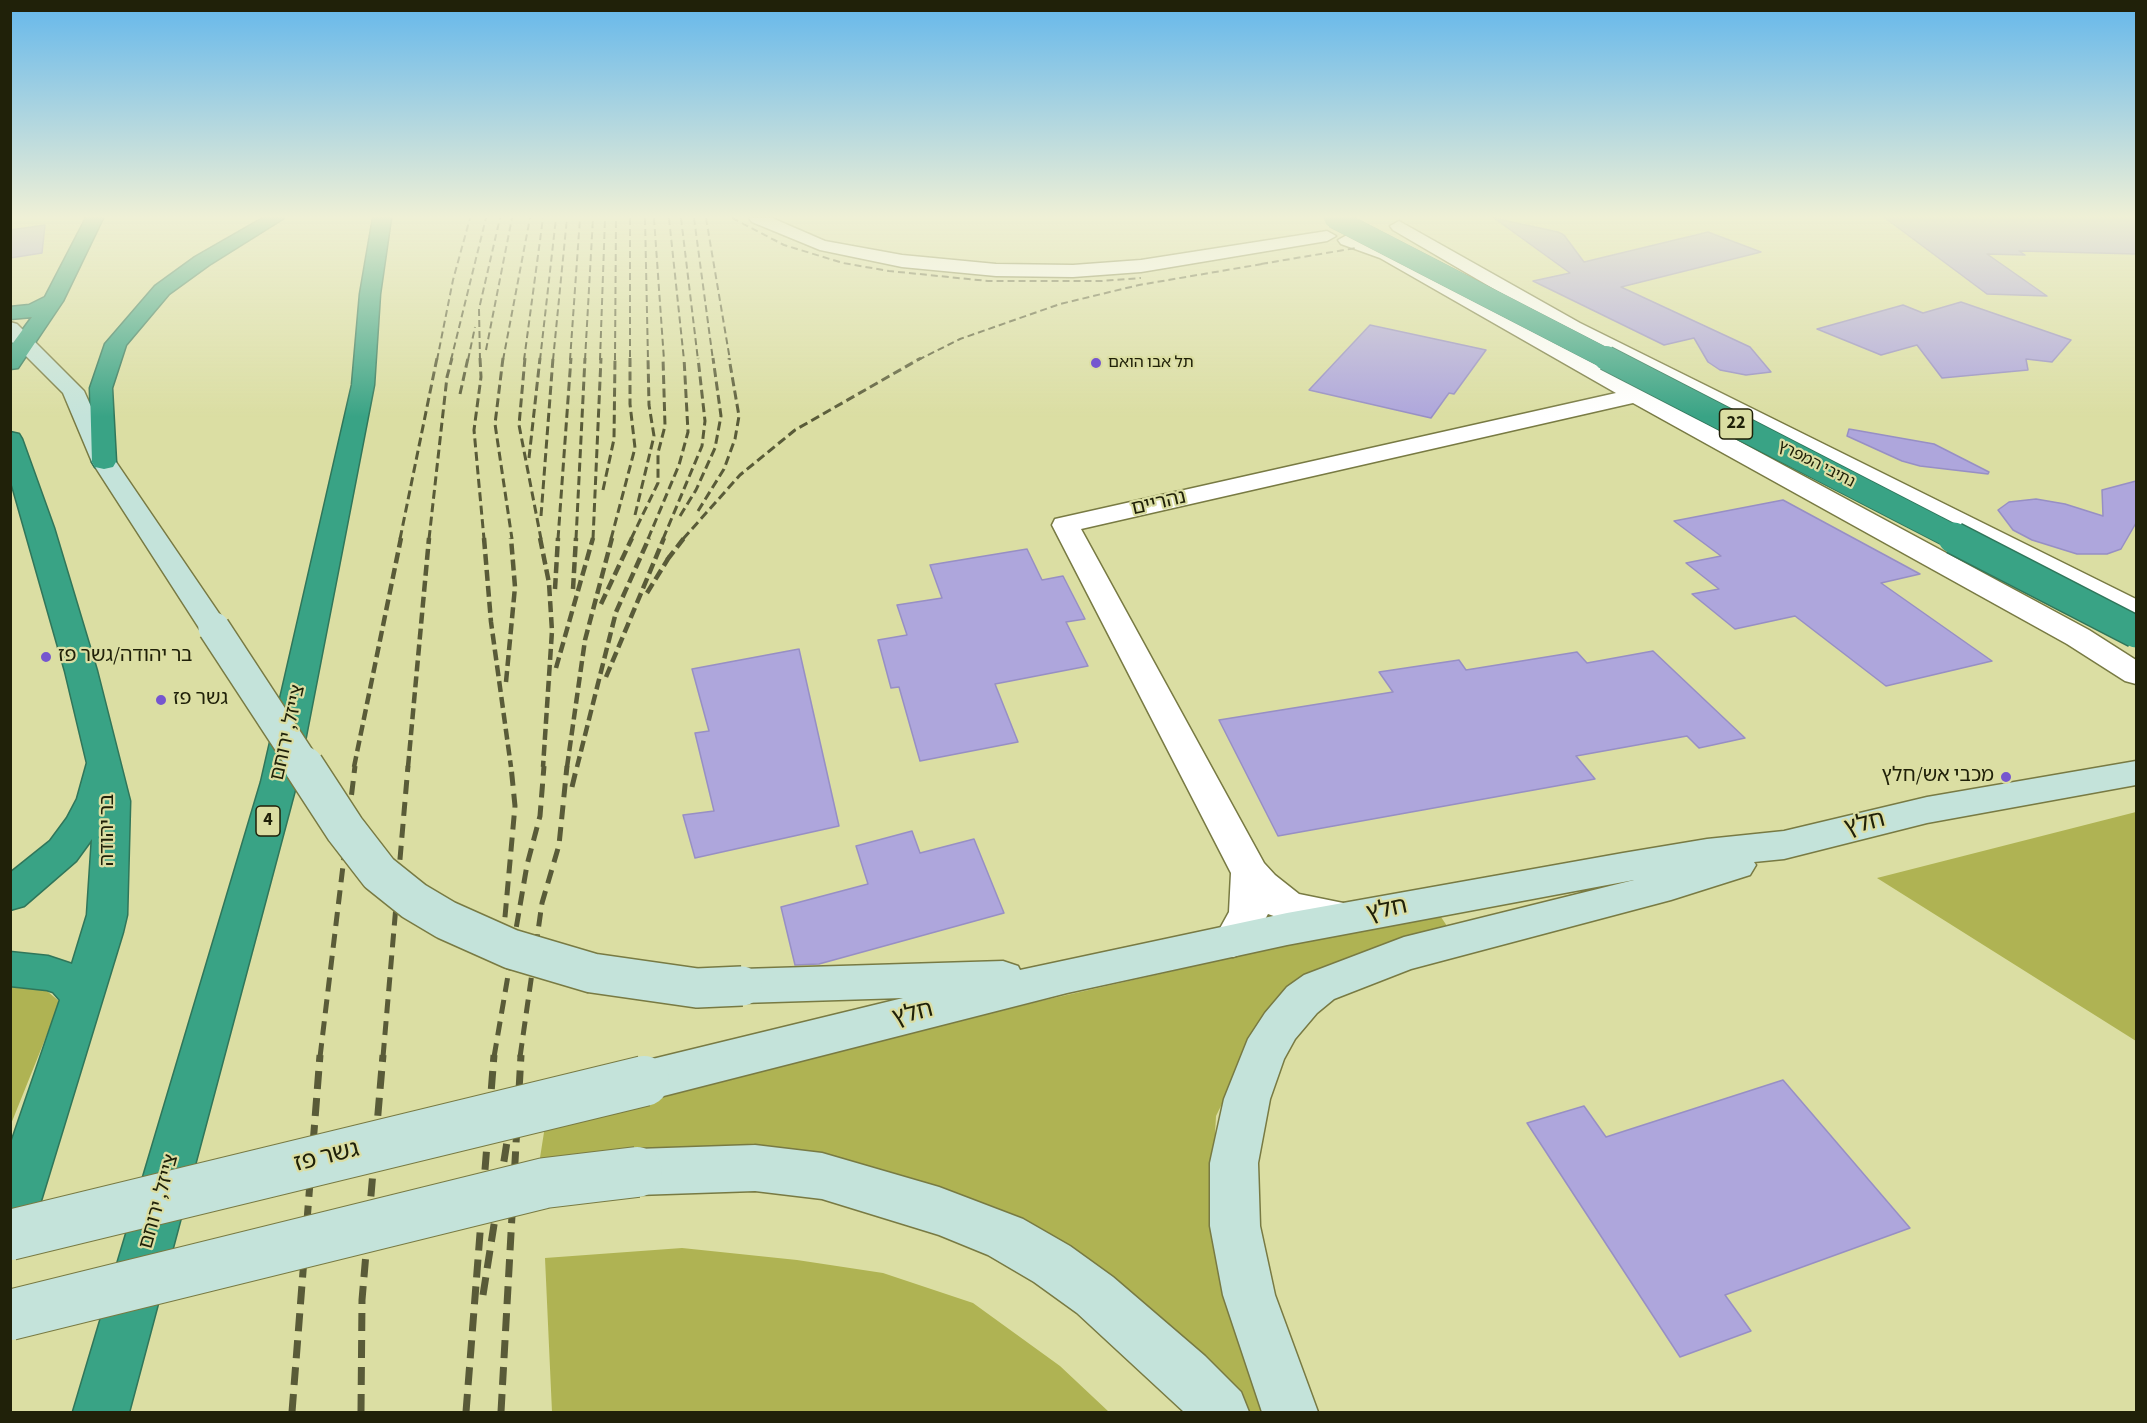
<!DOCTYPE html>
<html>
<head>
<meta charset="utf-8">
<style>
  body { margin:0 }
  #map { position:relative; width:2147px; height:1423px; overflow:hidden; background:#dbdea3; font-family:"Source Sans 3",sans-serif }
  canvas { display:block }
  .frame { position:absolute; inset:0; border:12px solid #202109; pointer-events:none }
</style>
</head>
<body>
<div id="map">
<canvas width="2147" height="1423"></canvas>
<div class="frame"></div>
</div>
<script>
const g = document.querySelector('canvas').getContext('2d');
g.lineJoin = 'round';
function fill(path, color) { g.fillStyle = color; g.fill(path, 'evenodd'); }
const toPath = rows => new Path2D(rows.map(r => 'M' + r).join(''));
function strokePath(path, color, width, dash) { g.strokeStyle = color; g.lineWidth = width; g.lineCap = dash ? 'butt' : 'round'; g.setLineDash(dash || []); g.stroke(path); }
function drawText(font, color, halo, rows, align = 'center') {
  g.font = font + ' "Source Sans 3","Noto Sans Hebrew",sans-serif'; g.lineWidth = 4.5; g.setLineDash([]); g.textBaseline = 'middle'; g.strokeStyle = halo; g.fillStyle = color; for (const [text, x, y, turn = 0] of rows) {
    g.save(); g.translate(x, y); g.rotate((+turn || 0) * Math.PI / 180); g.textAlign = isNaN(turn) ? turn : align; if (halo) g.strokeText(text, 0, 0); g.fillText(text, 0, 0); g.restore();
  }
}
const green = toPath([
  [2136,812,2136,1041,1877,878],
  [1437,911,1449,929,1358,959,1242,1063,1216,1116,1213,1170,1267,1411,1248,1412,1200,1357,1013,1218,539,1164,545,1126,1036,1002],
  [11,983,31,985,47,991,60,1002,11,1124],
  [682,1248,797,1260,883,1273,973,1303,1060,1366,1109,1412,552,1412,545,1258]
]);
const building = toPath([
  [1494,218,1558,232,1564,235,1584,262,1708,232,1761,252,1621,287,1750,347,1771,372,1746,375,1720,370,1708,362,1694,338,1664,345,1533,281,1570,273,1494,218],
  [1885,218,2136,218,2136,254,2019,251,2025,255,1987,254,2047,296,1987,294,1885,218],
  [45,225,42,253,10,258,10,230,45,225],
  [1961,302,2071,340,2052,362,2026,359,2028,370,1942,378,1917,345,1881,355,1817,329,1903,305,1923,313,1961,302],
  [1370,325,1486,350,1454,394,1449,393,1431,418,1309,390,1370,325],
  [1849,429,1934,444,1989,472,1988,474,1920,466,1902,461,1847,436,1849,429],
  [2136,481,2136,523,2121,549,2107,554,2077,554,2032,540,2013,530,1998,510,2009,502,2036,499,2065,504,2103,516,2102,490,2136,481],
  [1783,500,1920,574,1881,583,1992,661,1886,686,1795,616,1735,629,1692,594,1719,589,1686,563,1721,556,1674,521,1783,500],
  [1027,549,1042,580,1063,576,1085,619,1066,622,1088,666,995,684,1018,742,920,761,899,687,891,688,878,640,907,635,897,605,942,598,930,565,1027,549],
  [799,649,839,826,695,858,683,815,714,811,695,733,709,731,692,669,799,649],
  [1653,651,1745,738,1699,748,1687,736,1576,756,1595,779,1278,836,1219,720,1393,692,1379,672,1459,660,1466,670,1577,652,1587,663,1653,651],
  [912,831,920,853,974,839,1004,913,819,964,795,965,781,907,868,884,856,846,912,831],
  [1783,1080,1910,1228,1725,1295,1751,1331,1680,1357,1527,1123,1584,1106,1606,1137,1783,1080]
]);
const street = toPath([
  [749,218,772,218,825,241,902,255,996,264,1073,265,1141,260,1327,231,1336,236,1327,241,1141,272,1073,277,996,276,902,267,820,250,752,222,749,218],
  [1399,221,1580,323,2136,599,2136,619,2125,616,1566,331,1393,230,1390,226,1399,221],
  [1347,235,1392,250,1644,390,2089,630,2136,660,2136,684,2125,681,2067,644,1633,403,1081,529,1264,863,1275,875,1299,894,1358,906,1364,917,1358,928,1344,933,1316,931,1268,914,1247,952,1233,957,1219,952,1213,941,1229,912,1231,873,1052,525,1055,519,1616,393,1380,258,1341,244,1338,240,1347,235]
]);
const secondary = toPath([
  [10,322,17,324,84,391,116,462,229,628,225,634,214,637,203,634,199,628,92,462,63,393,10,340,10,322],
  [2136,761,2136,785,1927,823,1784,859,1754,862,1756,865,1750,875,1671,900,1411,969,1334,999,1317,1013,1295,1039,1284,1059,1270,1099,1258,1163,1260,1226,1275,1295,1318,1412,1262,1412,1223,1295,1210,1226,1210,1163,1224,1099,1248,1039,1265,1013,1287,987,1304,975,1404,937,1634,880,1287,945,1067,993,644,1101,628,1095,622,1081,628,1067,644,1061,903,998,742,1003,727,998,721,986,727,974,742,969,1003,961,1018,966,1020,970,1287,913,1623,853,1707,839,1784,831,1927,797,2136,761],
  [755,1145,822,1153,939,1187,1023,1219,1070,1246,1113,1277,1205,1356,1241,1392,1249,1412,1184,1412,1077,1313,1034,1282,988,1255,939,1235,822,1199,755,1191,637,1195,620,1188,613,1172,620,1156,637,1149,755,1145]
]);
const highway = toPath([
  [86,218,103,218,63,301,18,368,10,369,10,347,32,317,10,319,10,307,29,305,45,297,86,218],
  [263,218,284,218,209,265,169,294,126,345,112,388,116,462,113,467,104,469,95,467,92,462,90,388,105,344,155,286,195,257,263,218],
  [373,218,391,218,380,294,374,385,297,782,129,1412,73,1412,261,782,352,385,360,294,373,218],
  [10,432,19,434,22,439,54,528,97,671,130,801,127,915,123,932,35,1220,27,1237,10,1244,10,1146,60,1000,53,992,47,990,10,986,10,952,48,956,72,964,87,915,92,839,76,861,24,906,10,910,10,873,50,841,67,818,77,799,87,763,65,671,10,478,10,432]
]);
const railFar4 = toPath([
  [630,218,630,360],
  [645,218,648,360],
  [654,218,664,360],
  [669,218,684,360],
  [681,218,698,360],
  [694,218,713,360],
  [706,218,730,360],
  [732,218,784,245,843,263,889,271,988,281,1101,281,1141,278],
  [1261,264,1356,248],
  [486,350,512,218],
  [437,360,453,280,470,218],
  [451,360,486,218],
  [468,360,475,327],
  [480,360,479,309,500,218],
  [503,360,530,218],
  [524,360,543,218],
  [540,360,556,218],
  [553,360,567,218],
  [570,360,580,218],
  [585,360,593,218],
  [600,360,605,218],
  [615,360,616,218],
  [918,360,960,339,1060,304,1139,285,1268,263]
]);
const railFar3 = toPath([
  [480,358,481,377,474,430,484,539],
  [503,358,495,424,512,539],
  [525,358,519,425,541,539],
  [460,394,468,358],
  [529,458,540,358],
  [603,490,614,439,615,358],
  [698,511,724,469,735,439,739,416,729,358],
  [635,515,654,436,649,405,648,358],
  [541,516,553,358],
  [680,516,696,490,715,448,721,416,713,358],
  [400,539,437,358],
  [429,539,447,377,452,358],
  [558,539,571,358],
  [576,539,585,358],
  [593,539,601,358],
  [611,539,635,448,630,404,630,358],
  [631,539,658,483,658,453,665,426,663,358],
  [648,539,679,465,688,432,684,358],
  [663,539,702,446,705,421,698,358],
  [683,539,740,475,795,430,921,358]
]);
const railFar2 = toPath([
  [484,538,491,622,511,767],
  [540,538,549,583,552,631,543,767],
  [667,560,684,538],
  [555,589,558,538],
  [573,589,576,538],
  [647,593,671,554],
  [601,604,632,538],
  [556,668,593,538],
  [606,677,664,538],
  [506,682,515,587,511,538],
  [354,767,401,538],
  [408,767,429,538],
  [567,767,585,640,612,538],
  [577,767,616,612,649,538]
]);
const railFar1 = toPath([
  [572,787,577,766],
  [501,961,515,806,511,766],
  [320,1057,355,766],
  [383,1057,408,766],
  [494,1057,527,865,540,816,544,766],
  [520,1057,542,903,559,845,567,766]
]);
const rail = toPath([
  [483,1295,509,1129],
  [292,1412,320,1055],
  [361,1412,362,1300,383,1055],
  [466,1412,494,1055],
  [501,1412,521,1055]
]);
const secondaryBridgeFar2 = toPath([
  [214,628,305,767]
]);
const secondaryBridgeFar1 = toPath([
  [304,766,345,829,379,873,414,901,446,920,511,949,592,973,697,988,742,986]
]);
const secondaryBridge = toPath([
  [10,1235,644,1081],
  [10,1315,545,1183,637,1172]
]);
const highwayBridgeFar2 = toPath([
  [1334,218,1609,360]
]);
const highwayBridgeFar1 = toPath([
  [1606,358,1957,539]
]);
const highwayBridge = toPath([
  [1954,538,2136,632]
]);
const markers = [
  [1096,363,6,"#7556cf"],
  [46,657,6,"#7556cf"],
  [161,700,6,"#7556cf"],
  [2006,777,6,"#7556cf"]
];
const farPoinames = [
  ["תל אבו הואם",1108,363]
];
const farStreetnames = [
  ["נתיבי המפרץ",1816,465,27]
];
const shields = [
  [1736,424,33],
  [268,821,24]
];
const shieldNames = [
  ["22",1736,424],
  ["4",268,821]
];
const streetNames = [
  ["נהריים",1159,504,-13],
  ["צייזל, ירוחם",289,733,-77],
  ["בר יהודה",109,830,-90],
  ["צייזל, ירוחם",160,1202,-74]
];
const poiNames = [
  ["בר יהודה/גשר פז",58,657],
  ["גשר פז",173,700],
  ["מכבי אש/חלץ",1994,777,"right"]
];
const nearStreetnames = [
  ["חלץ",1865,825,-14],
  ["חלץ",1387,911,-12],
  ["חלץ",913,1015,-14],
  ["גשר פז",327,1158,-14]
];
fill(green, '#afb353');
fill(building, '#aea6dc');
strokePath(building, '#978fc4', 1.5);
strokePath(street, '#787a43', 3);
strokePath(secondary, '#787a43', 3);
strokePath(highway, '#30765a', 3);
fill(street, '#fff');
fill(secondary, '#c4e3da');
fill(highway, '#39a385');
strokePath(railFar4, '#595b38', 2, [7, 4]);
strokePath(railFar3, '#595b38', 3, [9, 4.5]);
strokePath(railFar2, '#595b38', 4.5, [11, 5]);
strokePath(railFar1, '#595b38', 5, [14, 8]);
strokePath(rail, '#595b38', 7, [18, 9]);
strokePath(secondaryBridgeFar2, '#787a43', 34, []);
strokePath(secondaryBridgeFar1, '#787a43', 42, []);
strokePath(secondaryBridge, '#787a43', 52, []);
strokePath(highwayBridgeFar2, '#30765a', 21, []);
strokePath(highwayBridgeFar1, '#30765a', 26, []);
strokePath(highwayBridge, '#30765a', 34, []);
strokePath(secondaryBridgeFar2, '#c4e3da', 31);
strokePath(secondaryBridgeFar1, '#c4e3da', 39);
strokePath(secondaryBridge, '#c4e3da', 50);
strokePath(highwayBridgeFar2, '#39a385', 20);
strokePath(highwayBridgeFar1, '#39a385', 24);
strokePath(highwayBridge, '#39a385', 31);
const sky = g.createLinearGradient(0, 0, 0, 417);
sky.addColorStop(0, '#64b7eb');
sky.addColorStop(0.52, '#eff0d6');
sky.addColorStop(1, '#eff0d600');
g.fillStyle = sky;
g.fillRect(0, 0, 2147, 417);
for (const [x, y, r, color] of markers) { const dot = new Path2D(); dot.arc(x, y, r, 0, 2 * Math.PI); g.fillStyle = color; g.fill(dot); strokePath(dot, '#dbdea3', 2); }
drawText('16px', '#202109', '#dbdea3', farPoinames, 'left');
drawText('16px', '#202109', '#dbdea3', farStreetnames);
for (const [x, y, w] of shields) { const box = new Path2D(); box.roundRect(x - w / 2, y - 15, w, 30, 4.5); g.fillStyle = '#dbdea3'; g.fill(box); strokePath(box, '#202109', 1.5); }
drawText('bold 18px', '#202109', null, shieldNames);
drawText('20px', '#202109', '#dbdea3', streetNames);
drawText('20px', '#202109', '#dbdea3', poiNames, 'left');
drawText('24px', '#202109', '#dbdea3', nearStreetnames);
</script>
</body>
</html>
